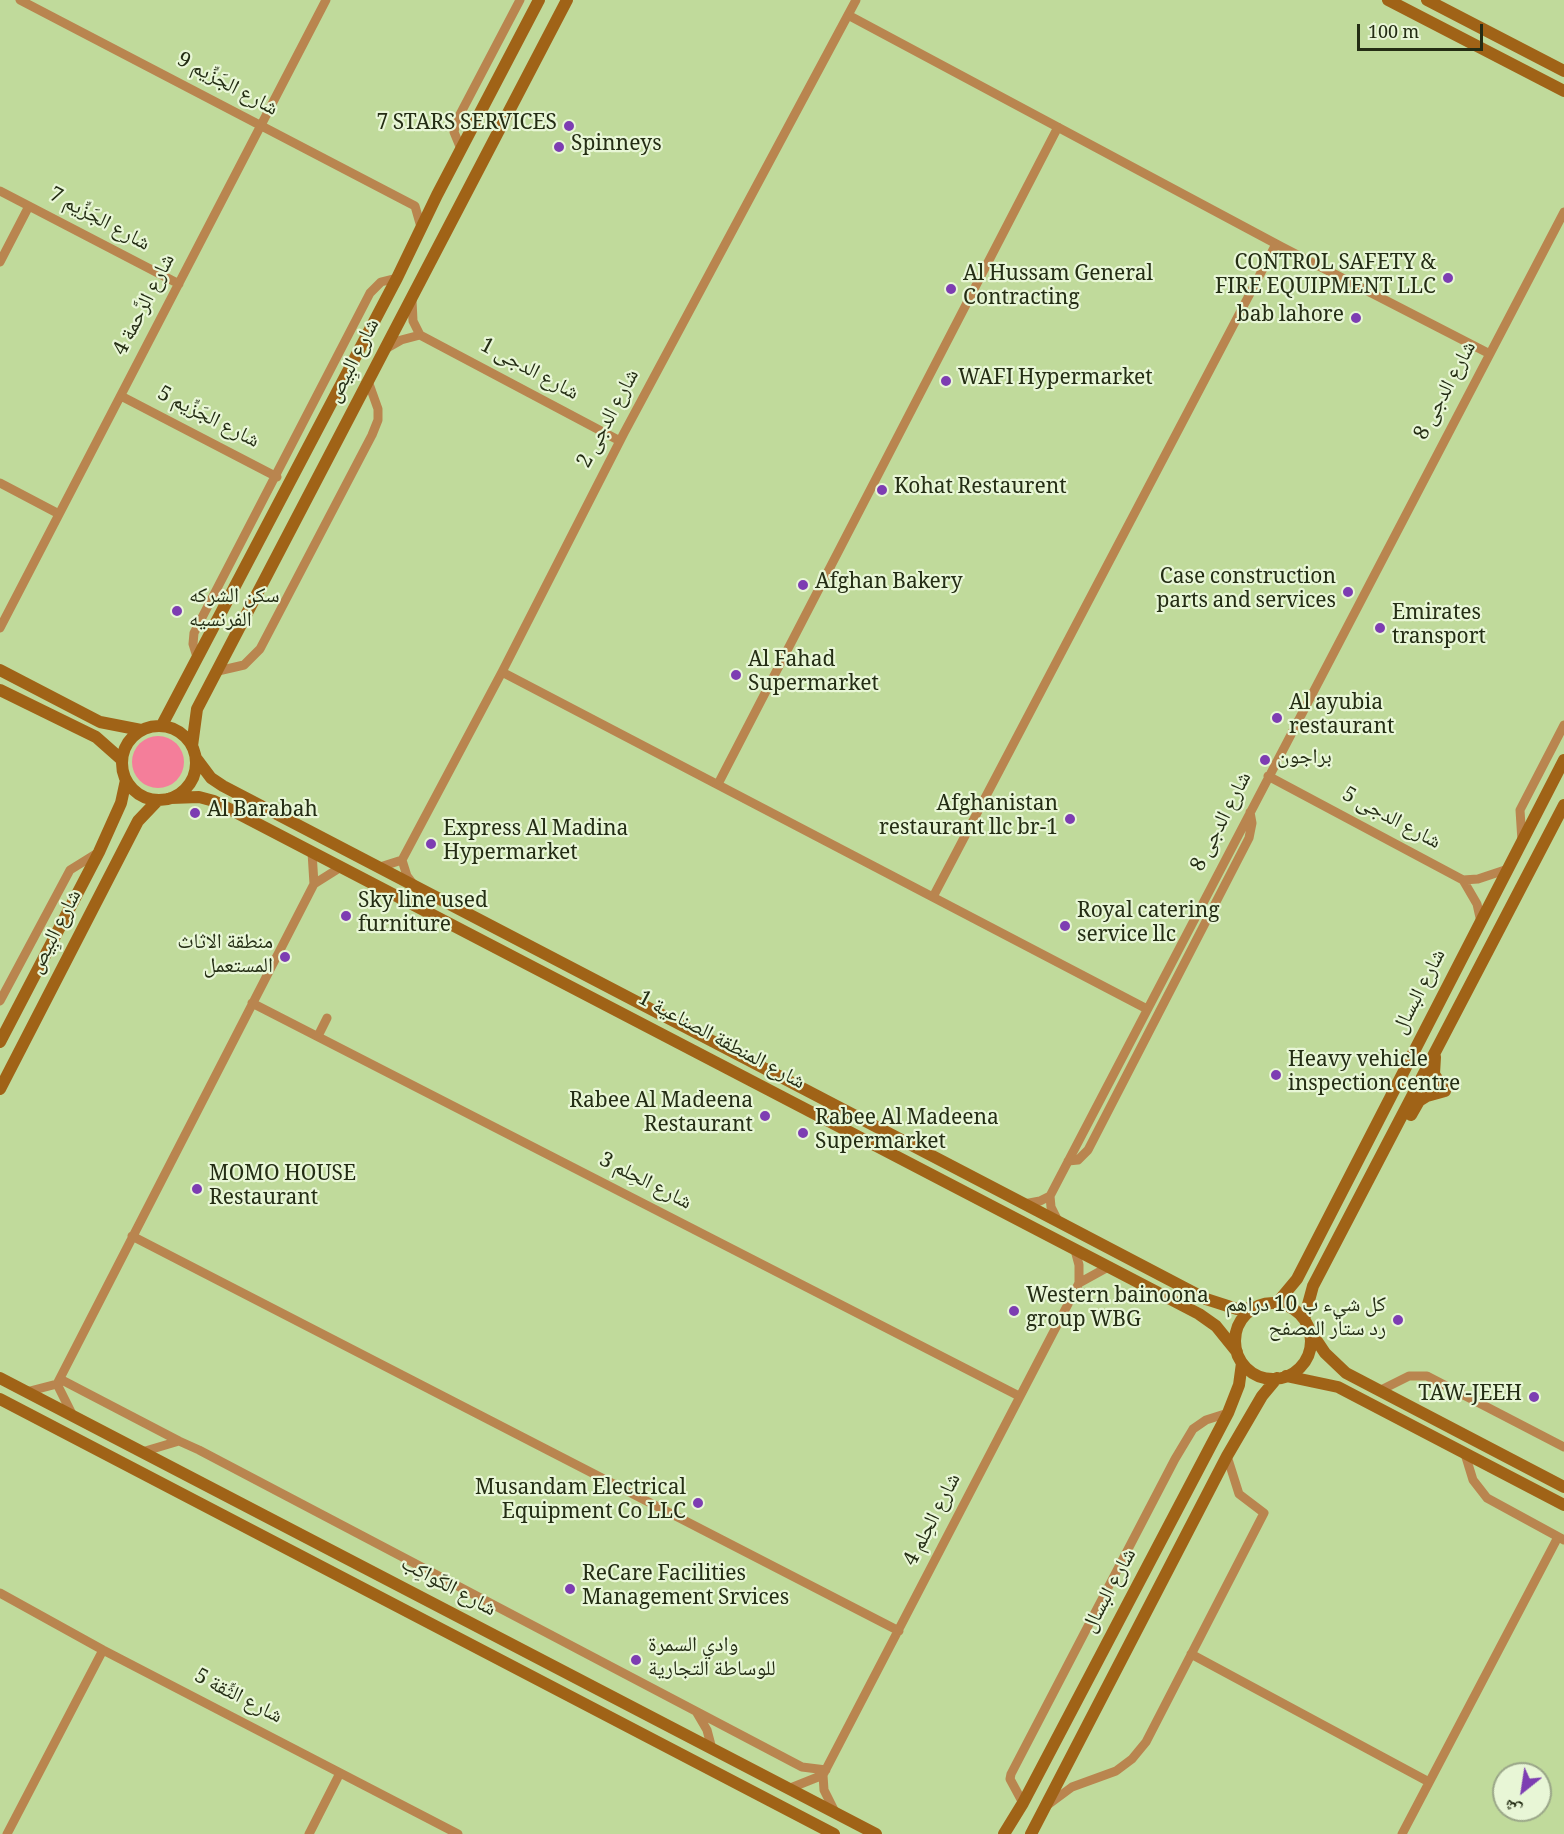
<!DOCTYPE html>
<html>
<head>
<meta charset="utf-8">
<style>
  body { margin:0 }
  #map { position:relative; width:1564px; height:1834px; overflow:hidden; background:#c0da9b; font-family:Georgia,"Noto Naskh Arabic",serif }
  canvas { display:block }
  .north { position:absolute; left:1492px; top:1762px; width:60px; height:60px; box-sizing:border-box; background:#e8f6d6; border:2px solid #9aa688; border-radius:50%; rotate:210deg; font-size:16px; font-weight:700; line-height:24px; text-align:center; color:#242d14 }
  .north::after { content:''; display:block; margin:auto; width:21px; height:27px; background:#7d3db2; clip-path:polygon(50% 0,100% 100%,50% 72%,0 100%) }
  .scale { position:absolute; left:1357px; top:24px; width:126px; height:27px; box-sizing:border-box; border:3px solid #242d14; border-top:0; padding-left:8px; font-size:18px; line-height:21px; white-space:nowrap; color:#242d14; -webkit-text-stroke:4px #e8f6d6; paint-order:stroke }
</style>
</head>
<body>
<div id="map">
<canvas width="1564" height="1834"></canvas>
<div class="north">ش</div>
<div class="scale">100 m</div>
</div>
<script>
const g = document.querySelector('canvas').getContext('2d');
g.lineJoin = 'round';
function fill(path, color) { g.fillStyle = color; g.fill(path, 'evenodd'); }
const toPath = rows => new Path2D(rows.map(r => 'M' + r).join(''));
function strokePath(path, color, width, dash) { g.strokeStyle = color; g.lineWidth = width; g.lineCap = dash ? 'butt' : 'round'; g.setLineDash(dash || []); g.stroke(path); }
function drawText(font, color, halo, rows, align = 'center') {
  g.font = font + ' Georgia,"Noto Naskh Arabic",serif'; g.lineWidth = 4.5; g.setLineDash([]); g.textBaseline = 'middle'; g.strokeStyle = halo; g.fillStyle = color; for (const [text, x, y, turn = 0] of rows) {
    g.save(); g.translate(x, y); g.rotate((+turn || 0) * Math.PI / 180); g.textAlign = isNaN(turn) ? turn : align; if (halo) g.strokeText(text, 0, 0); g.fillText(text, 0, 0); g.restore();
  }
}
const green = toPath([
  '132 762a26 26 0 1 1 52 0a26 26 0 1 1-52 0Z'
]);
const street = toPath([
  [20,0,415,206,421,227],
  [848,15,1282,247,1488,353],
  [461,149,454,132,456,122,520,0],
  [0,191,179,284],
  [0,262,29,206],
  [412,300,413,321,420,335,620,441],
  [387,348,401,340,420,335],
  [121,396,277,477],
  [0,483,59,514],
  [0,628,326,0],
  [197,657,193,644,194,633,370,293,381,282,397,278],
  [218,671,244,665,260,649,372,435,378,420,378,409,368,381],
  [502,672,1147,1009],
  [1268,776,1463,880,1477,904,1481,922],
  [718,784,1058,127],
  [1522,841,1520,810,1564,725],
  [312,852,314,884],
  [402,860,407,876,413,884],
  [380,867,402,860,502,672,624,433,856,0],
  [1463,880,1478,879,1508,869],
  [934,895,1276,244],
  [0,1001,70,870,99,852],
  [252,1003,1019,1396],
  [318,1036,327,1018],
  [1068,1161,1078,1160,1088,1150,1249,838,1252,823,1250,812],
  [1024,1204,1040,1201,1050,1196],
  [1058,1221,1051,1207,1050,1196,1564,212],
  [132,1236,899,1631],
  [1075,1250,1079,1265,1079,1283],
  [60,1379,179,1441],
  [57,1384,72,1414],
  [1379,1391,1409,1376,1427,1376,1564,1447],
  [26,1392,57,1384,314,884,341,867],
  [142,1452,179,1441,199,1450,802,1767,826,1770],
  [1465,1454,1473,1480,1487,1498,1564,1540],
  [0,1593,103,1650,458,1834],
  [1191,1654,1429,1782],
  [697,1713,707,1730,712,1749],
  [788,1789,823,1775],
  [1023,1803,1010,1779,1011,1774,1175,1459,1193,1429,1206,1420,1228,1413],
  [1049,1804,1072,1787,1116,1771,1132,1759,1146,1742,1264,1513,1239,1494,1227,1456],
  [835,1812,824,1790,823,1775,1079,1283,1108,1267],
  [7,1834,103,1650],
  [309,1834,340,1773],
  [1402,1834,1558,1537]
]);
const secondary = toPath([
  [1388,0,1564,91],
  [1427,0,1564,71],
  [0,670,100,722,141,730],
  [0,690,96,737,122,760],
  [162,725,397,278,437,195,539,0],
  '122 763a37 37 0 1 1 74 0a37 37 0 1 1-74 0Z',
  [192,746,197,709,567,0],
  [196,758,211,778,223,786,1059,1222,1206,1299,1237,1309,1253,1308],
  [171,798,199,797,214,801,1199,1314,1216,1326,1237,1352],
  [0,1042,99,852,121,803,126,780],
  [1435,1057,1434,1074,1445,1091],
  [0,1089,138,821,158,800],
  [1411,1115,1419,1101,1427,1096,1445,1091],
  [1277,1303,1297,1279,1564,760],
  '1235 1341a38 38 0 1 1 76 0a38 38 0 1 1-76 0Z',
  [1304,1319,1313,1286,1564,805],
  [1309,1329,1325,1353,1346,1373,1564,1487],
  [1286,1376,1338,1387,1564,1505],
  [0,1378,876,1834],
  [0,1399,834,1834],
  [1004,1834,1023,1803,1228,1413,1239,1385,1242,1363],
  [1031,1834,1227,1456,1262,1396,1277,1378]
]);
const markers = [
  [569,126,6,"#7d3db2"],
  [559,147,6,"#7d3db2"],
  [1448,278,6,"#7d3db2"],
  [951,289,6,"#7d3db2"],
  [1356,318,6,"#7d3db2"],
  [946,381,6,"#7d3db2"],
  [882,490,6,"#7d3db2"],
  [803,585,6,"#7d3db2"],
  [1348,592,6,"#7d3db2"],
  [177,611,6,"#7d3db2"],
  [1380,628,6,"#7d3db2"],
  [736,675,6,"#7d3db2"],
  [1277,718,6,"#7d3db2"],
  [1265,760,6,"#7d3db2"],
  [195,813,6,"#7d3db2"],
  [1070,819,6,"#7d3db2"],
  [431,844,6,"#7d3db2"],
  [346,916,6,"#7d3db2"],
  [1065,926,6,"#7d3db2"],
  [285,957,6,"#7d3db2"],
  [1276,1075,6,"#7d3db2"],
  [765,1116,6,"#7d3db2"],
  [803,1133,6,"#7d3db2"],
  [197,1189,6,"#7d3db2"],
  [1014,1311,6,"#7d3db2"],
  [1398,1320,6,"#7d3db2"],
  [1534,1397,6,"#7d3db2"],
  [698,1503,6,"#7d3db2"],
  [570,1589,6,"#7d3db2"],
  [636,1660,6,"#7d3db2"]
];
const streetNames = [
  ["شارع الجَزِّيم 9",226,87,28],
  ["شارع الجَزِّيم 7",98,222,28],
  ["شارع الرَّحمة 4",147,306,-63],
  ["شارع البِيص",356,362,-63],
  ["شارع الدجى 1",528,372,28],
  ["شارع الدجى 8",1448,392,-62],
  ["شارع الجَزِّيم 5",207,420,27],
  ["شارع الدجى 2",611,420,-62],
  ["شارع الدجى 5",1390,821,28],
  ["شارع الدجى 8",1224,823,-63],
  ["شارع البِيص",58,933,-63],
  ["شارع البسال",1422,993,-63],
  ["شارع المنطقة الصناعية 1",720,1043,28],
  ["شارع الحِلم 3",644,1184,27],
  ["شارع الحِلم 4",935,1521,-63],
  ["شارع الكَواكِب",447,1589,28],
  ["شارع البسال",1112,1592,-62],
  ["شارع الثِّقة 5",237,1699,27]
];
const poiNames = [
  ["7 STARS SERVICES",557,126,"right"],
  ["Spinneys",571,147],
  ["CONTROL SAFETY &",1436,266,"right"],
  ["FIRE EQUIPMENT LLC",1436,290,"right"],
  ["Al Hussam General",963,277],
  ["Contracting",963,301],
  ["bab lahore",1344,318,"right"],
  ["WAFI Hypermarket",958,381],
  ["Kohat Restaurent",894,490],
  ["Case construction",1336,580,"right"],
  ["parts and services",1336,604,"right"],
  ["Afghan Bakery",815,585],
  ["سكن الشركه",189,599],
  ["الفرنسيه",189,623],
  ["Emirates",1392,616],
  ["transport",1392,640],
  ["Al Fahad",748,663],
  ["Supermarket",748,687],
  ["Al ayubia",1289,706],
  ["restaurant",1289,730],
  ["براجون",1277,760],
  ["Afghanistan",1058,807,"right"],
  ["restaurant llc br-1",1058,831,"right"],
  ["Al Barabah",207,813],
  ["Express Al Madina",443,832],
  ["Hypermarket",443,856],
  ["Sky line used",358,904],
  ["furniture",358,928],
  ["Royal catering",1077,914],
  ["service llc",1077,938],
  ["منطقة الاثاث",273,945,"right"],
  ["المستعمل",273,969,"right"],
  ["Heavy vehicle",1288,1063],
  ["inspection centre",1288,1087],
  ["Rabee Al Madeena",753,1104,"right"],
  ["Restaurant",753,1128,"right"],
  ["Rabee Al Madeena",815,1121],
  ["Supermarket",815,1145],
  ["MOMO HOUSE",209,1177],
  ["Restaurant",209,1201],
  ["Western bainoona",1026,1299],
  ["group WBG",1026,1323],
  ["كل شيء ب 10 دراهم",1386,1308,"right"],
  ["رد ستار المصفح",1386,1332,"right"],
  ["TAW-JEEH",1522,1397,"right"],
  ["Musandam Electrical",686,1491,"right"],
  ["Equipment Co LLC",686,1515,"right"],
  ["ReCare Facilities",582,1577],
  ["Management Srvices",582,1601],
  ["وادي السمرة",648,1648],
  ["للوساطة التجارية",648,1672]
];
fill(green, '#f47e9a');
strokePath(street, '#b9854f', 9);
strokePath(secondary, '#a06317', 12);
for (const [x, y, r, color] of markers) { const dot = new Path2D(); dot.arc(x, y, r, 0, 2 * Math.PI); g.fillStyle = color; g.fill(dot); strokePath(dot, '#e8f6d6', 2); }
drawText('21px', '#242d14', '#e8f6d6', streetNames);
drawText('21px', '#242d14', '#e8f6d6', poiNames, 'left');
</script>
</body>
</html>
